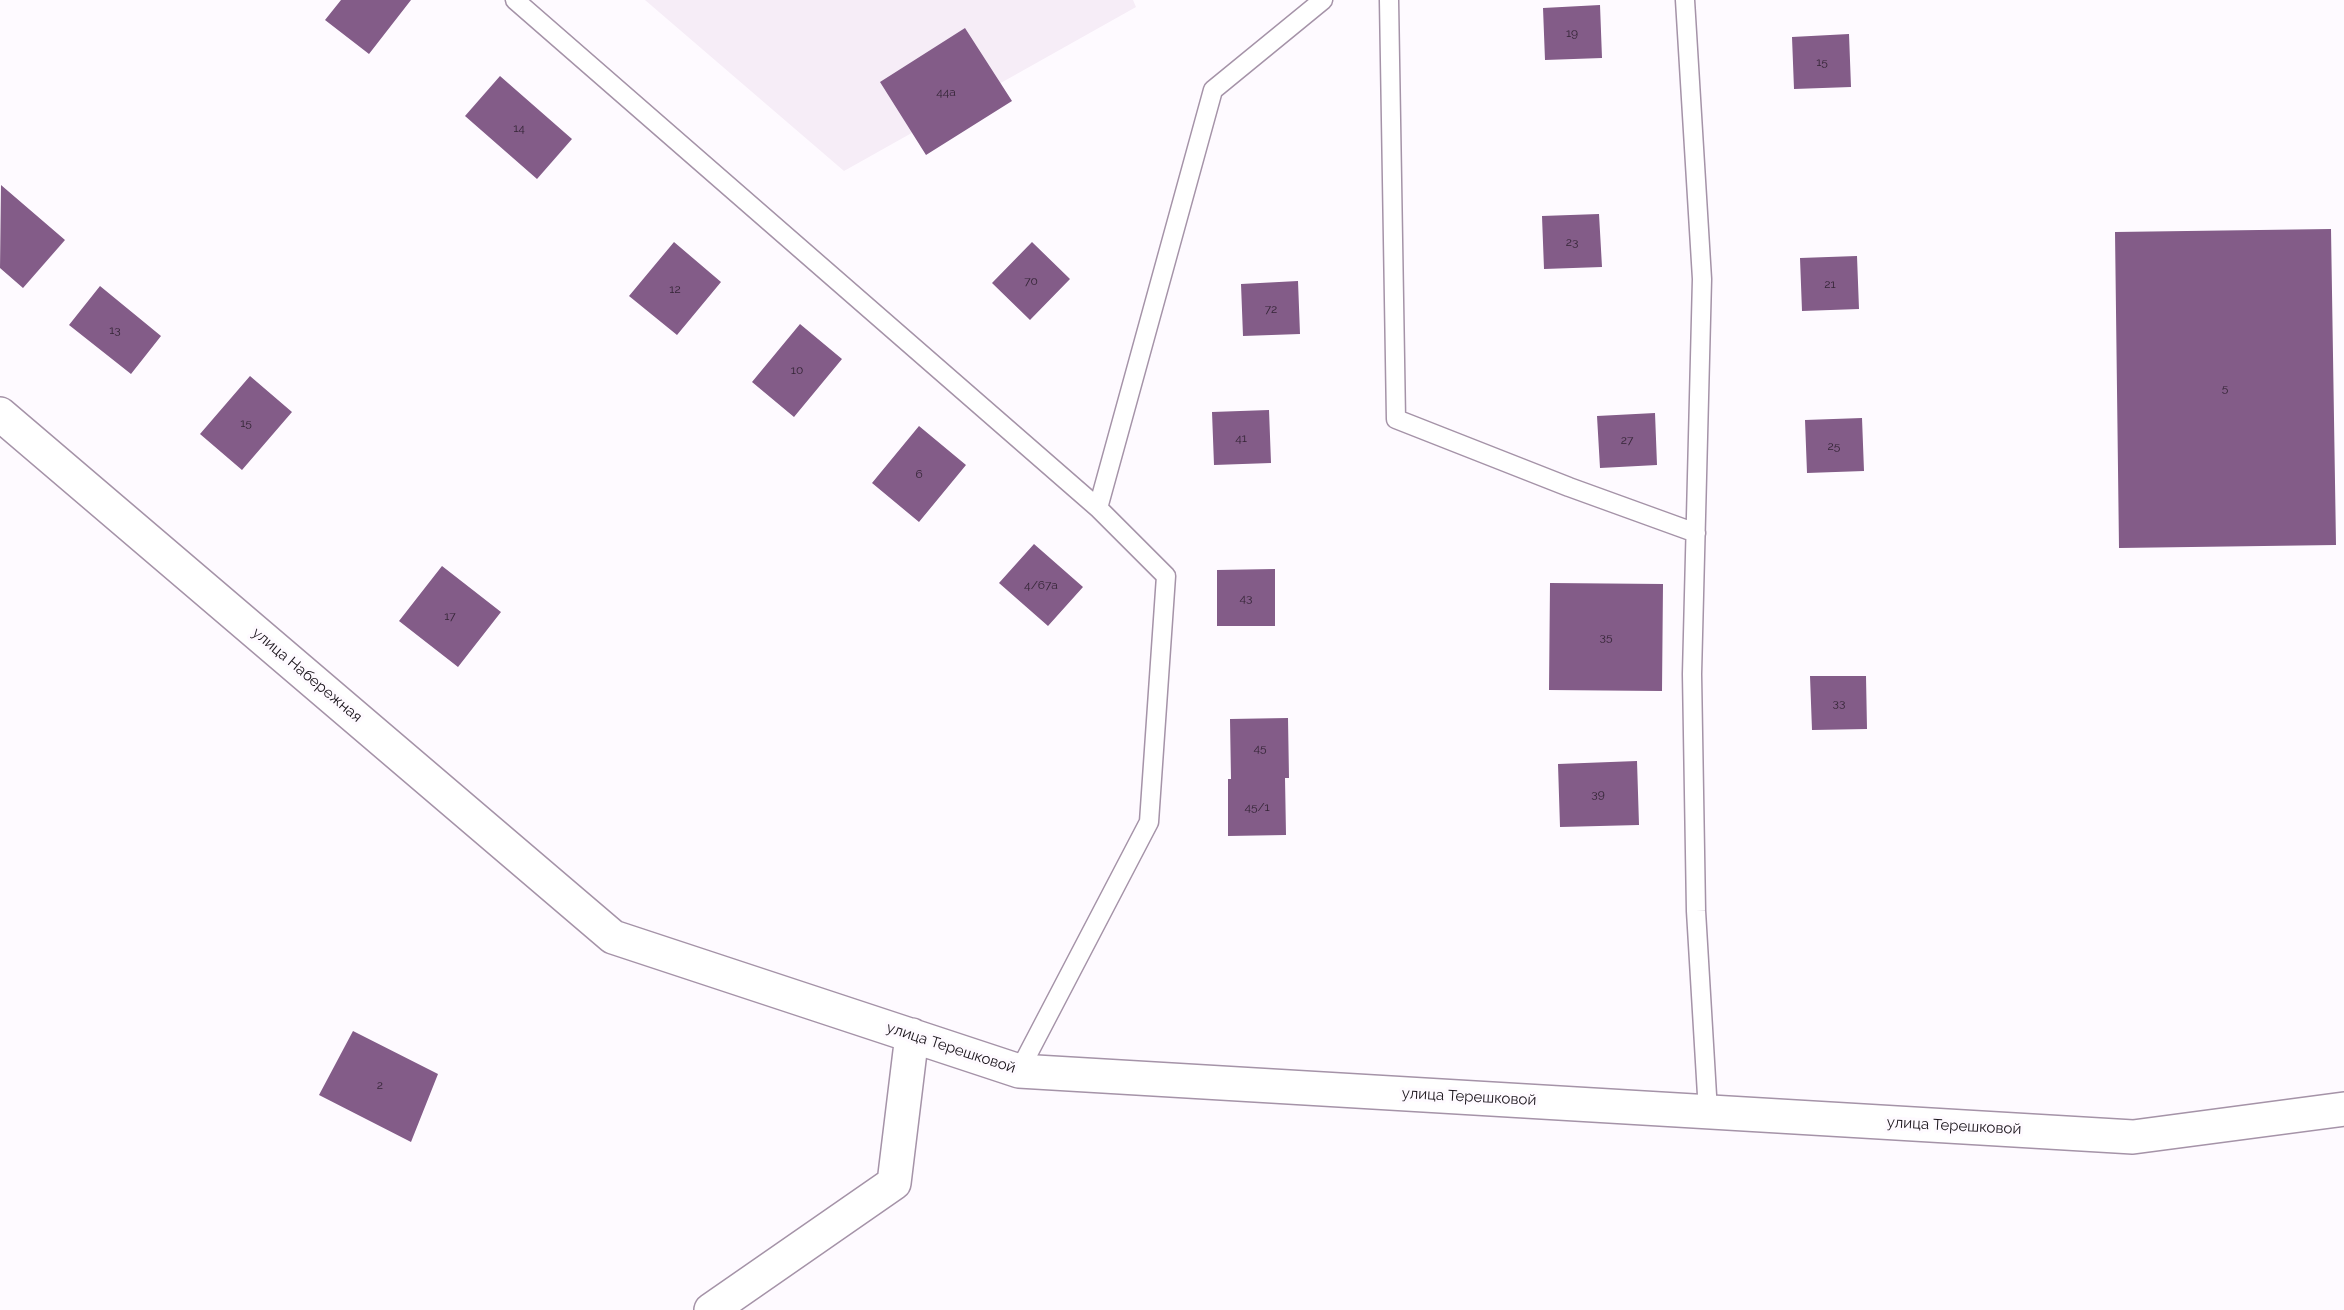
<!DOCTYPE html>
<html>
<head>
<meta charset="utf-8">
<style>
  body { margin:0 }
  canvas { display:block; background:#fefaff }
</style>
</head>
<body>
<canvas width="2344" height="1310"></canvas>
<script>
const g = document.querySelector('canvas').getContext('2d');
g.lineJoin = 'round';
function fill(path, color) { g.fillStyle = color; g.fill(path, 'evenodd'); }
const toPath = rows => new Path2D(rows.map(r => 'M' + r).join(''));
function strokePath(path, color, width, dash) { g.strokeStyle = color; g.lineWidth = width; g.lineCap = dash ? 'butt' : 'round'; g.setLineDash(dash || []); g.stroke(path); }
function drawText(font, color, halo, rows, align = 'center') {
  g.font = font + ' Raleway,sans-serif'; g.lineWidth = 6; g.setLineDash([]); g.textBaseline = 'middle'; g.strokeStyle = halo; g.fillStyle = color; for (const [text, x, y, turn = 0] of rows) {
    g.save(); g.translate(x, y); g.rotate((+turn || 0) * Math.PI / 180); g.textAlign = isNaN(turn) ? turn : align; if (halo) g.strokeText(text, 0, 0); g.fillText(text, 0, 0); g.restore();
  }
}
const built = toPath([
  [645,0,1133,0,1136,7,844,171]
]);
const building = toPath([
  [341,0,411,0,369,54,325,20],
  [1600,5,1602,58,1545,60,1543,8],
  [965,28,1012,101,926,155,880,82],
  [1849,34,1851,87,1794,89,1792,37],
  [500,76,572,139,537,179,465,116],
  [1,185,65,240,23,288,0,268],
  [1599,214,1602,267,1544,269,1542,216],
  [2331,229,2336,545,2119,548,2115,232],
  [674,242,721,282,677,335,629,296],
  [1032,242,1070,279,1030,320,992,283],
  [1857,256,1859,309,1802,311,1800,258],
  [1298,281,1300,334,1243,336,1241,284],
  [100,286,161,336,131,374,69,325],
  [800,324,842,359,794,417,752,382],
  [250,376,292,412,242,470,200,434],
  [1269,410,1271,463,1214,465,1212,412],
  [1655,413,1657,465,1600,468,1597,416],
  [1862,418,1864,471,1807,473,1805,420],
  [919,426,966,465,919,522,872,483],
  [1034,544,1083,587,1048,626,999,583],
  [442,566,501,612,458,667,399,621],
  [1275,569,1275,626,1217,626,1217,570],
  [1550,583,1663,584,1662,691,1549,690],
  [1810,676,1866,676,1867,729,1812,730],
  [1288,718,1289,778,1285,778,1286,835,1228,836,1228,779,1231,779,1230,719],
  [1637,761,1639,825,1560,827,1558,764],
  [353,1031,438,1074,411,1142,319,1095]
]);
const lane = toPath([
  [515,0,1098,508],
  [1389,0,1396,419,1569,487,1696,533],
  [1685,0,1702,279,1692,674,1696,911,1708,1112],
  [1019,1071,1149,822,1166,576,1098,508,1213,90,1323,0]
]);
const street = toPath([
  [0,414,613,937,1019,1071,2133,1137,2344,1109],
  [711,1310,894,1183,912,1035]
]);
const numberNames = [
  ["19",1572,33],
  ["15",1822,62],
  ["44а",946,92],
  ["14",519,128],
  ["23",1572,242],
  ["70",1031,281],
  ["21",1830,284],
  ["12",675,289],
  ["72",1271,309],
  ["13",115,330],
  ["10",797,370],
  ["5",2225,388],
  ["15",246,423],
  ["41",1241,438],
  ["27",1627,440],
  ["25",1834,446],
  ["6",919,474],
  ["4/67а",1041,585],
  ["43",1246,598],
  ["17",450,616],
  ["35",1606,637],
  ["33",1839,703],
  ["45",1260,748],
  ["39",1598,794],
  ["45/1",1257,807],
  ["2",380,1085]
];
const streetNames = [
  ["улица Набережная",307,675,40],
  ["улица Терешковой",951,1048,18],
  ["улица Терешковой",1469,1097,3],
  ["улица Терешковой",1954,1126,3]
];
fill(built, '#f6edf7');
fill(building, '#835c88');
strokePath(lane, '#a593a8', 21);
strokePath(street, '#a593a8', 36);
strokePath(lane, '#fff', 18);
strokePath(street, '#fff', 33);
drawText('12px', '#342536', null, numberNames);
drawText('15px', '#19131a', '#fefaff', streetNames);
</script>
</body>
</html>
